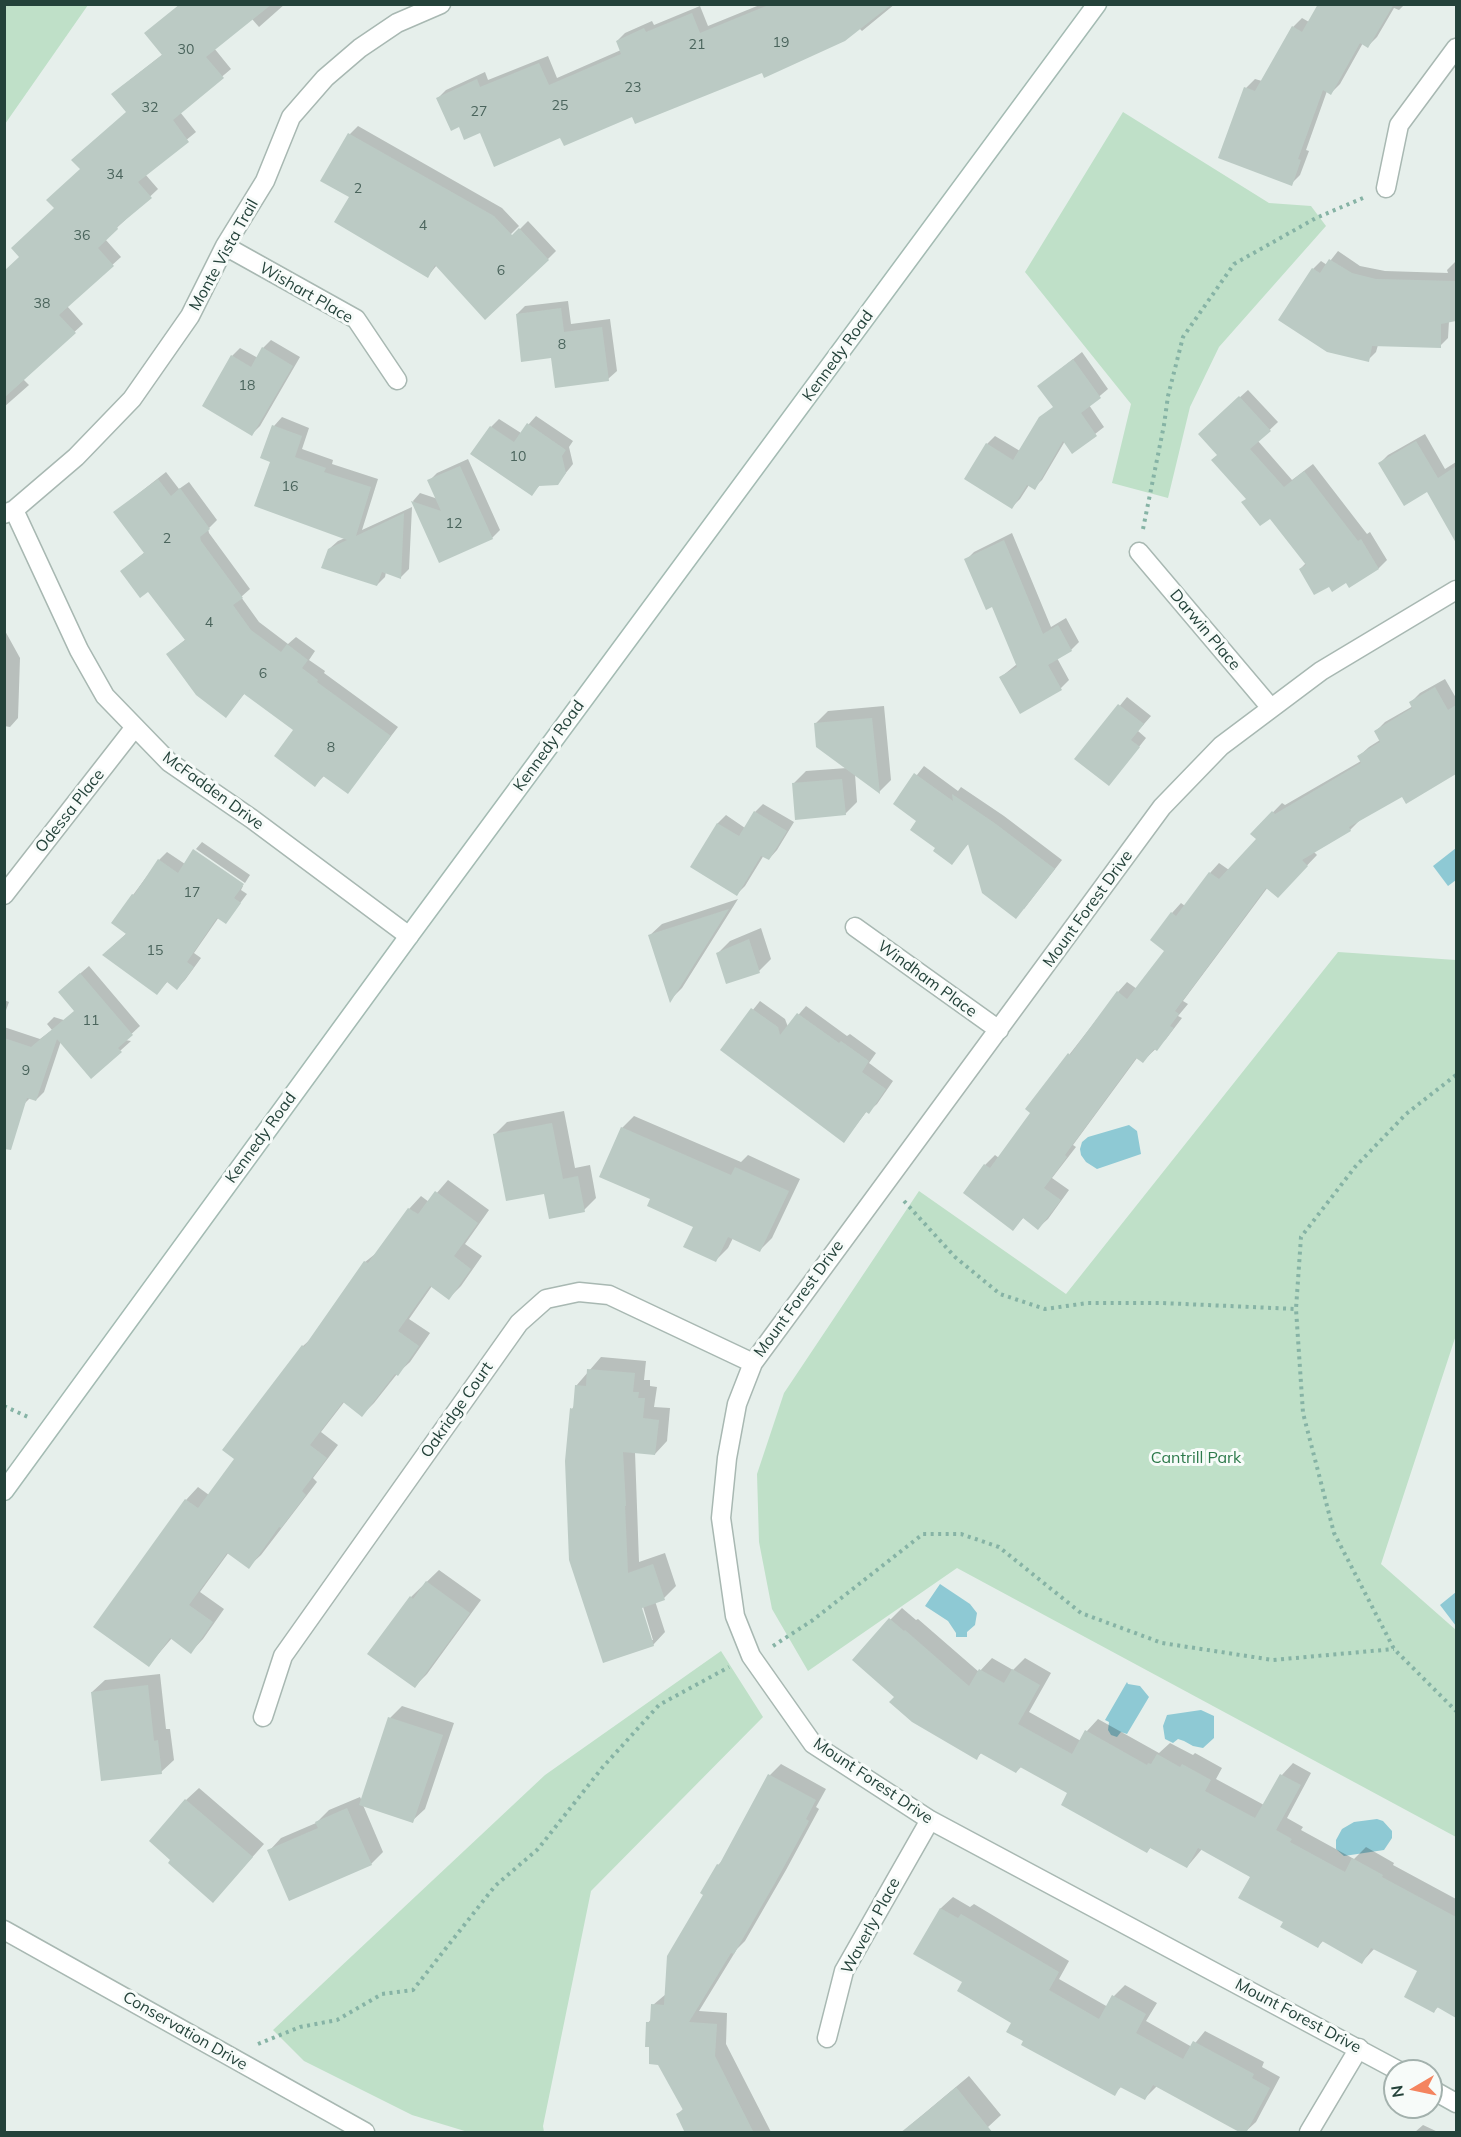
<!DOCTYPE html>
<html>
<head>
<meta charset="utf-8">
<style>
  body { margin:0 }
  #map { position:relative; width:1461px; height:2137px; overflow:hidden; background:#e6efeb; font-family:Mulish,sans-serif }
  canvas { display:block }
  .frame { position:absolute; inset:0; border:6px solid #24423a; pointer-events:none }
  .north { position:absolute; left:1383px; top:2059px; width:60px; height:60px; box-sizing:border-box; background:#f7fbf9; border:2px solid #a3b1ad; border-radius:50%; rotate:261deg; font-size:16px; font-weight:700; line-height:24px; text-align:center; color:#24423a }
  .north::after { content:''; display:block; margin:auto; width:21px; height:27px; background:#f4845f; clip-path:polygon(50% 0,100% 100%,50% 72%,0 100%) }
</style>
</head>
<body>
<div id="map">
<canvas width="1461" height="2137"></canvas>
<div class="frame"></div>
<div class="north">N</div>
</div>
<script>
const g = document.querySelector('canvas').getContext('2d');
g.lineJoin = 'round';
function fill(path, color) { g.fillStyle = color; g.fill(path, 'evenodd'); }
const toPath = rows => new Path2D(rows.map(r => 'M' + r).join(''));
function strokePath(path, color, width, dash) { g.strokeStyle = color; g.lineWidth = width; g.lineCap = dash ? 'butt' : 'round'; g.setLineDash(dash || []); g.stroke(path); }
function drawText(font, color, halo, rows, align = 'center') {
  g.font = font + ' Mulish,sans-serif'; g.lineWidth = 6; g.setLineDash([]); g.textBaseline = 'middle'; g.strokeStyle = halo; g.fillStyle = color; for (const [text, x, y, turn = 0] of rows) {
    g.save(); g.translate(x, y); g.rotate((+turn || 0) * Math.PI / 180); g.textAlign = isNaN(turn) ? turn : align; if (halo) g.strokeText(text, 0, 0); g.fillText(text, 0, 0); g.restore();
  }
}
const green = toPath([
  [5,4,88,5,5,124,4,5],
  [1123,112,1269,203,1311,206,1326,226,1219,347,1190,407,1168,498,1112,483,1131,404,1025,272],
  [1338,952,1456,960,1456,1335,1381,1564,1456,1630,1456,1837,957,1568,808,1671,772,1609,759,1542,757,1474,784,1393,919,1191,1066,1294],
  [721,1651,763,1717,591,1891,543,2126,544,2132,468,2132,412,2115,304,2061,273,2030,545,1775]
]);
const water = toPath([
  [1456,848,1456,880,1448,886,1433,866],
  [1129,1125,1137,1131,1141,1154,1097,1169,1086,1162,1081,1155,1080,1149,1082,1142,1088,1137],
  [940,1584,970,1604,977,1613,975,1625,967,1632,967,1637,956,1637,956,1633,948,1621,925,1606],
  [1456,1592,1456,1626,1440,1605],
  [1127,1682,1128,1684,1140,1686,1149,1697,1127,1734,1121,1732,1117,1737,1111,1735,1108,1730,1109,1722,1105,1720],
  [1201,1710,1214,1716,1214,1738,1203,1748,1193,1746,1184,1741,1178,1739,1173,1743,1165,1739,1163,1726,1167,1715],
  [1377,1819,1383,1821,1392,1831,1392,1838,1384,1850,1344,1856,1336,1849,1336,1840,1342,1829,1354,1822]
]);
const shadow = toPath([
  [180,4,285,4,259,27,252,19,214,48,231,69,180,112,196,132,145,174,158,189,105,239,121,257,67,306,83,324,23,379,29,385,4,407,4,272,21,257,81,169,127,112,121,87,163,54],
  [762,4,895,4,862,31,859,28,763,71,633,115,561,136,480,131,460,125,438,98,446,90,485,72,488,80,548,56,557,78,621,50,617,41,625,33,652,21,654,25,700,6,708,26],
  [1320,4,1405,4,1399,10,1394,8,1377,37,1368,46,1363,43,1340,84,1331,93,1327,91,1306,150,1309,151,1300,175,1291,184,1246,88,1255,79,1262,81,1293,27,1302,18,1309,22],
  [358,126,502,208,519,226,506,239,508,241,528,221,556,251,548,259,437,265,428,276,351,197,322,180,350,134],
  [1338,251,1360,266,1385,271,1448,273,1447,270,1456,261,1456,320,1449,321,1448,338,1440,346,1378,345,1376,352,1368,360,1280,320,1313,269,1321,261,1327,265],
  [568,301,571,324,610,319,617,371,608,379,552,356,517,314,525,306],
  [271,340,300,357,260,426,252,434,232,356,240,348,258,358,263,348],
  [1082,352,1108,389,1089,405,1104,427,1072,452,1065,441,1042,480,1034,488,1029,485,1020,499,1012,507,987,444,995,436,1020,451,1059,404,1039,386],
  [1248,390,1278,422,1258,441,1292,480,1313,464,1367,534,1370,532,1387,560,1379,568,1349,585,1347,581,1329,585,1300,569,1306,563,1270,516,1247,498,1219,454,1208,426],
  [536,416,573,441,569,447,573,464,557,484,541,484,531,494,472,454,491,427,499,419,521,433],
  [282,417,309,428,302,449,333,460,332,464,378,479,362,530,412,507,409,569,401,577,386,572,385,577,377,585,329,549,338,541,345,538,272,461,262,457,274,426],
  [1425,434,1445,469,1456,462,1456,506,1442,515,1428,490,1380,463,1388,455],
  [468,459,500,530,492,538,440,561,413,501,420,493,438,499,429,481,437,473],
  [166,472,179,489,189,482,217,520,208,529,209,533,250,589,241,597,259,622,288,644,296,637,315,651,309,660,325,671,324,673,398,727,348,792,325,775,315,785,295,730,245,693,226,716,168,654,186,639,149,590,122,571,145,552,115,512],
  [1012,533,1051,627,1066,618,1079,642,1071,650,1057,658,1069,680,1061,688,1021,712,1001,677,1017,664,993,605,966,560,974,552],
  [4,629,20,658,18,718,10,727,4,726],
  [1445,679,1456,698,1456,760,1360,820,1350,830,1313,851,1317,855,1278,896,1268,887,1183,1001,1188,1004,1178,1016,1182,1018,1166,1039,1143,1061,1137,1058,1073,1145,1076,1147,1052,1178,1069,1190,1048,1219,1038,1228,1024,1217,1013,1229,985,1165,995,1155,999,1158,1032,1112,1027,1109,1118,992,1127,982,1137,989,1167,951,1172,913,1181,903,1185,906,1210,873,1219,863,1229,870,1258,839,1252,834,1282,803,1285,805,1361,761,1359,756,1369,747,1380,740,1375,732,1385,722,1413,706,1411,702,1420,693],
  [1127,697,1151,716,1138,731,1146,738,1116,776,1077,758],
  [884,706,891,780,879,792,855,774,857,802,845,814,794,783,806,771,847,768,816,723,828,711],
  [924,766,958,791,961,787,1004,816,1062,860,1024,909,969,843,952,863,937,848,919,821,895,803],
  [763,804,794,822,777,850,769,859,764,855,745,886,737,894,692,866,718,823,726,815,745,828,755,812],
  [202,842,250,875,245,883,196,849],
  [194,851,243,886,241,890,247,894,226,922,219,917,194,953,201,958,185,980,177,988,168,981,157,993,104,954,127,933,133,895,159,860,167,852,185,864],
  [738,899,682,988,670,1000,649,936,662,924],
  [761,928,771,959,759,971,718,953,730,941],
  [89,966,140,1026,125,1040,131,1041,91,1077,61,1041,44,1092,36,1100,30,1098,24,1104,4,1107,4,1027,40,1039,52,1030,47,1024,54,1017,92,1029,68,984],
  [4,1000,9,1002,4,1016],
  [760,1001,785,1019,788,1027,806,1006,847,1036,850,1034,876,1053,869,1063,893,1081,877,1104,868,1112,867,1111,844,1141,722,1049],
  [564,1111,575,1168,590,1165,596,1198,584,1210,545,1192,494,1135,507,1122],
  [634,1116,741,1162,748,1155,800,1179,772,1238,760,1250,733,1238,728,1248,716,1260,695,1226,652,1199,622,1128],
  [448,1180,489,1210,465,1244,482,1256,461,1286,449,1298,432,1286,409,1319,430,1333,410,1362,397,1374,374,1403,362,1415,345,1401,321,1432,338,1445,313,1478,317,1482,261,1555,248,1567,229,1552,200,1592,224,1609,203,1639,191,1652,172,1638,149,1665,95,1626,186,1500,198,1487,209,1495,236,1459,224,1450,303,1346,313,1337,365,1262,379,1251,409,1209,421,1196,429,1202],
  [601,1357,646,1361,644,1380,650,1380,650,1386,657,1387,654,1407,670,1408,667,1441,655,1454,635,1452,639,1562,665,1553,676,1586,664,1598,655,1601,665,1632,653,1645,604,1661,572,1409,574,1406,576,1386],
  [641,1600,653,1640,650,1640,638,1601],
  [439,1570,481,1600,427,1674,415,1686,411,1597],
  [902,1608,916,1620,918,1619,979,1672,992,1658,1013,1670,1025,1658,1051,1673,1029,1712,1081,1741,1087,1731,1098,1719,1159,1753,1170,1743,1193,1755,1195,1753,1222,1768,1216,1779,1264,1805,1282,1775,1293,1763,1311,1773,1287,1818,1303,1827,1301,1830,1354,1859,1366,1847,1394,1863,1393,1865,1456,1899,1456,2016,1439,2006,1434,2011,1419,1971,1375,1948,1362,1962,1324,1940,1318,1946,1285,1922,1252,1877,1202,1849,1187,1867,1151,1847,1147,1852,1069,1792,1022,1766,1016,1772,982,1752,977,1758,896,1697,890,1620],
  [160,1674,166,1729,170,1729,174,1760,161,1772,92,1692,105,1680],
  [402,1706,454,1723,425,1809,412,1821,363,1805,383,1852,371,1864,269,1851,281,1838,316,1823,329,1810,360,1797,362,1801,390,1718],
  [781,1764,826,1789,816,1807,819,1809,786,1870,745,1941,737,1949,699,2011,727,2013,726,2044,771,2132,687,2132,677,2115,684,2108,648,2023,652,2018,653,2005,666,1994,705,1894,718,1865,724,1859,770,1775],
  [199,1788,264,1844,225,1888,172,1859,186,1800],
  [953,1897,970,1907,974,1904,1069,1961,1059,1979,1108,2007,1114,1996,1125,1985,1157,2003,1146,2021,1192,2047,1205,2031,1264,2062,1262,2067,1280,2077,1256,2122,1245,2132,1157,2086,1145,2098,1122,2086,1114,2094,1025,2041,1013,2022,964,1982,915,1953,941,1908],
  [969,2076,1001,2115,988,2127,908,2127],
  [1423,2125,1438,2132,1415,2132]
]);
const building = toPath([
  [180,4,272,4,206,57,224,78,173,120,189,142,138,182,152,198,117,227,118,229,98,248,114,266,59,315,76,333,4,398,4,271,19,257,11,248,54,208,46,200,80,169,71,160,126,112,111,94,162,55,144,33],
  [771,4,892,4,845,41,764,78,762,73,635,124,632,117,564,146,560,138,494,167,480,133,464,140,459,127,451,131,436,98,477,79,480,87,539,63,549,85,621,54,616,41,644,28,646,32,692,13,700,33],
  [1318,4,1394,4,1368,48,1360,43,1331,95,1323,90,1298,159,1301,160,1292,186,1218,158,1244,87,1255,91,1292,26,1302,32],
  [348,133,494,216,512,235,519,228,549,260,485,320,435,265,428,278,334,222,349,197,320,181],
  [1329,259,1352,273,1376,279,1456,281,1456,321,1441,324,1441,348,1372,346,1369,362,1327,352,1278,320,1312,268,1320,273],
  [561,308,564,332,602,327,609,381,555,388,551,358,521,362,516,314],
  [262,347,293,366,252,436,202,406,231,355,251,367],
  [1073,359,1101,398,1081,413,1097,436,1072,454,1063,441,1035,490,1027,485,1012,509,964,479,986,443,1013,460,1039,417,1053,407,1037,386],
  [1239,396,1271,431,1250,449,1284,487,1304,471,1358,541,1361,539,1379,569,1349,588,1346,583,1332,592,1329,587,1314,595,1299,569,1306,565,1270,519,1260,526,1241,502,1246,499,1211,460,1217,455,1198,434],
  [527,423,566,450,562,456,566,473,558,485,539,486,532,496,470,454,490,426,514,442],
  [272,425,302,436,295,457,326,468,324,472,371,487,356,536,404,513,401,579,382,572,377,586,321,568,328,549,347,540,254,506,270,462,260,458],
  [1416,441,1438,478,1456,466,1456,543,1427,492,1404,506,1378,463],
  [460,466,493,539,439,563,411,501,441,511,427,480],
  [158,479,171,496,180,488,210,529,200,537,201,541,243,598,233,605,251,630,281,652,287,644,308,660,302,668,318,680,317,682,391,736,348,794,323,776,315,787,274,756,293,730,244,694,226,718,196,695,166,654,185,640,148,592,140,598,120,571,144,553,113,512],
  [1004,540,1043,634,1058,625,1072,651,1048,665,1062,690,1020,714,999,677,1017,667,992,607,986,610,964,559],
  [1435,687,1448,710,1456,705,1456,774,1406,804,1402,797,1349,827,1351,831,1302,860,1308,866,1278,898,1266,888,1175,1011,1179,1014,1170,1026,1174,1028,1157,1051,1154,1049,1143,1063,1136,1058,1065,1155,1067,1157,1044,1188,1061,1200,1038,1230,1023,1218,1013,1231,963,1193,984,1164,990,1168,1030,1113,1025,1109,1068,1053,1070,1055,1117,991,1127,999,1164,951,1150,940,1171,912,1176,916,1209,872,1219,879,1256,839,1250,834,1272,811,1275,814,1361,763,1357,756,1380,742,1374,731,1412,708,1409,702],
  [1118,704,1144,724,1131,740,1140,747,1109,786,1074,759],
  [872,718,880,794,816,747,814,723],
  [914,773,953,801,952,794,996,824,1055,869,1016,919,982,893,968,844,952,865,933,851,935,848,910,830,916,821,893,804],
  [842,779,846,815,795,820,792,783],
  [754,811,787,831,769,860,761,856,737,896,690,867,717,823,739,836],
  [193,849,244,884,234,898,241,903,226,924,217,918,187,962,194,967,177,990,167,982,157,995,102,955,126,934,111,923,132,894,134,895,158,859,178,873],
  [729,909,670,1003,648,935],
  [749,939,760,973,726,984,716,953],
  [80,973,133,1035,118,1048,122,1052,91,1079,57,1039,36,1101,27,1098,11,1150,4,1149,4,1038,31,1047,74,1011,58,992],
  [751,1008,778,1027,780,1035,797,1013,839,1043,841,1041,869,1061,862,1072,886,1089,869,1114,866,1112,844,1143,720,1050],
  [552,1123,563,1179,578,1176,585,1212,549,1219,544,1194,506,1201,493,1134],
  [621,1127,731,1175,735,1167,789,1191,760,1252,728,1237,716,1262,683,1247,693,1227,647,1206,650,1199,599,1177],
  [435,1191,478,1223,454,1256,471,1269,449,1300,430,1286,398,1331,419,1346,398,1376,395,1374,362,1417,343,1402,310,1445,327,1458,302,1491,306,1495,281,1528,279,1527,249,1569,227,1553,189,1605,213,1622,191,1654,170,1638,149,1667,93,1627,185,1499,198,1508,234,1459,222,1450,302,1345,304,1347,364,1261,368,1263,408,1208,418,1214],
  [587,1369,635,1373,633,1392,639,1392,638,1398,645,1398,643,1418,659,1420,655,1455,623,1452,626,1506,625,1506,628,1573,653,1564,665,1600,642,1608,654,1646,603,1663,569,1560,565,1461,570,1408,573,1409,575,1385,586,1386],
  [426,1581,470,1613,415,1688,367,1654,410,1596,413,1599],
  [889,1618,904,1631,905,1630,969,1686,979,1669,1004,1683,1012,1669,1040,1685,1018,1724,1072,1754,1085,1730,1147,1765,1148,1763,1151,1764,1157,1754,1180,1767,1182,1764,1211,1780,1205,1791,1255,1818,1280,1774,1301,1785,1276,1830,1292,1839,1290,1842,1345,1872,1352,1858,1383,1875,1382,1877,1456,1917,1456,2018,1437,2007,1434,2013,1404,1997,1417,1971,1371,1948,1362,1964,1322,1941,1318,1948,1280,1927,1283,1922,1238,1898,1250,1877,1198,1848,1187,1868,1150,1848,1147,1853,1061,1805,1067,1793,1020,1767,1016,1773,980,1753,977,1760,912,1722,889,1702,894,1697,852,1660],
  [148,1685,154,1741,158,1740,162,1774,101,1781,91,1692],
  [388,1717,443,1735,413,1823,359,1805],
  [768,1774,816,1800,806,1819,809,1821,775,1883,734,1954,731,1953,689,2022,717,2024,715,2056,754,2133,685,2133,676,2114,683,2110,658,2065,649,2064,649,2047,645,2047,646,2022,650,2022,651,2004,664,2005,667,1956,703,1895,700,1893,717,1864,719,1865],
  [185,1799,253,1857,213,1903,168,1863,170,1860,149,1841],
  [347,1808,372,1865,289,1901,267,1850,318,1828,315,1822],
  [940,1908,958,1918,961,1914,1059,1972,1049,1990,1099,2019,1112,1995,1146,2014,1136,2033,1183,2059,1193,2041,1254,2074,1252,2078,1270,2088,1246,2133,1241,2133,1153,2085,1145,2100,1120,2087,1115,2096,1021,2045,1023,2041,1006,2032,1011,2023,957,1991,962,1982,913,1954],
  [956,2087,993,2133,900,2133,925,2113]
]);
const path = toPath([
  [1143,529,1164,425,1168,396,1183,337,1234,264,1316,218,1363,198],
  [1456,1075,1406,1114,1355,1167,1301,1237,1296,1309,1303,1413,1334,1533,1394,1649,1456,1711],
  [904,1201,955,1257,1000,1294,1045,1309,1088,1303,1162,1303,1296,1309],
  [4,1406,28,1417],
  [773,1646,813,1620,923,1534,961,1534,999,1547,1081,1613,1162,1643,1273,1660,1394,1649],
  [258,2044,300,2027,337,2020,382,1994,413,1990,495,1886,538,1849,602,1768,659,1705,729,1667]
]);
const minor = toPath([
  [1386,188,1399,125,1456,48],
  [225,246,356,319,397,380],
  [14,510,79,650,105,696,169,762,252,819,409,936],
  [4,514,14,510,76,457,132,399,190,316,225,246,265,181,291,117,325,78,360,48,397,23,441,4],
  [1139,552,1271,708],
  [4,895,135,727],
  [855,927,999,1030],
  [263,1717,283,1656,519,1323,546,1299,579,1292,609,1295,753,1363],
  [827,2038,844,1971,930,1820],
  [1399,2071,930,1820,813,1744,751,1656,735,1616,721,1518,727,1458,737,1404,753,1363,1162,807,1221,746,1321,671,1456,590],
  [1431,2089,1456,2103],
  [1309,2132,1359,2048]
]);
const tertiary = toPath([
  [4,1930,365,2132]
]);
const secondary = toPath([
  [4,1491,409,936,1097,4]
]);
const numberNames = [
  ["19",781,43],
  ["21",697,45],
  ["30",186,50],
  ["23",633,88],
  ["25",560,106],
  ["32",150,108],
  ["27",479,112],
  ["34",115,175],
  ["2",358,189],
  ["4",423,226],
  ["36",82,236],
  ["6",501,271],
  ["38",42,304],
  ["8",562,345],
  ["18",247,386],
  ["10",518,457],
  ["16",290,487],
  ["12",454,524],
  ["2",167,539],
  ["4",209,623],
  ["6",263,674],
  ["8",331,748],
  ["17",192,893],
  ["15",155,951],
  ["11",91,1021],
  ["9",26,1071]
];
const streetNames = [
  ["Monte Vista Trail",224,255,-61],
  ["Wishart Place",306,293,30],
  ["Kennedy Road",838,356,-54],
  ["Darwin Place",1205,630,50],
  ["Kennedy Road",549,746,-54],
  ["McFadden Drive",213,791,36],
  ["Odessa Place",70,811,-52],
  ["Mount Forest Drive",1088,909,-54],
  ["Windham Place",927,979,36],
  ["Kennedy Road",261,1138,-54],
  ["Mount Forest Drive",799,1299,-54],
  ["Oakridge Court",457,1410,-55],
  ["Mount Forest Drive",873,1781,34],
  ["Waverly Place",871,1926,-62],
  ["Mount Forest Drive",1298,2016,28],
  ["Conservation Drive",185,2031,30]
];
const parkNames = [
  ["Cantrill Park",1196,1458]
];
fill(green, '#bfe0c8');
fill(water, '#8ec9d4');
fill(shadow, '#0003');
fill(building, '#bbcac4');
strokePath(minor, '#a8b8b2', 21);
strokePath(tertiary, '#a8b8b2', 21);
strokePath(secondary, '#a4bbb3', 21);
strokePath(path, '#86b3a5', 4, [3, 4.5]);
strokePath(minor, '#fff', 18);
strokePath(tertiary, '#fff', 18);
strokePath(secondary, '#fff', 18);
drawText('14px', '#4a645c', null, numberNames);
drawText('16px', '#24423a', '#f7fbf9', streetNames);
drawText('16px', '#2d7a4b', '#f7fbf9', parkNames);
</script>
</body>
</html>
